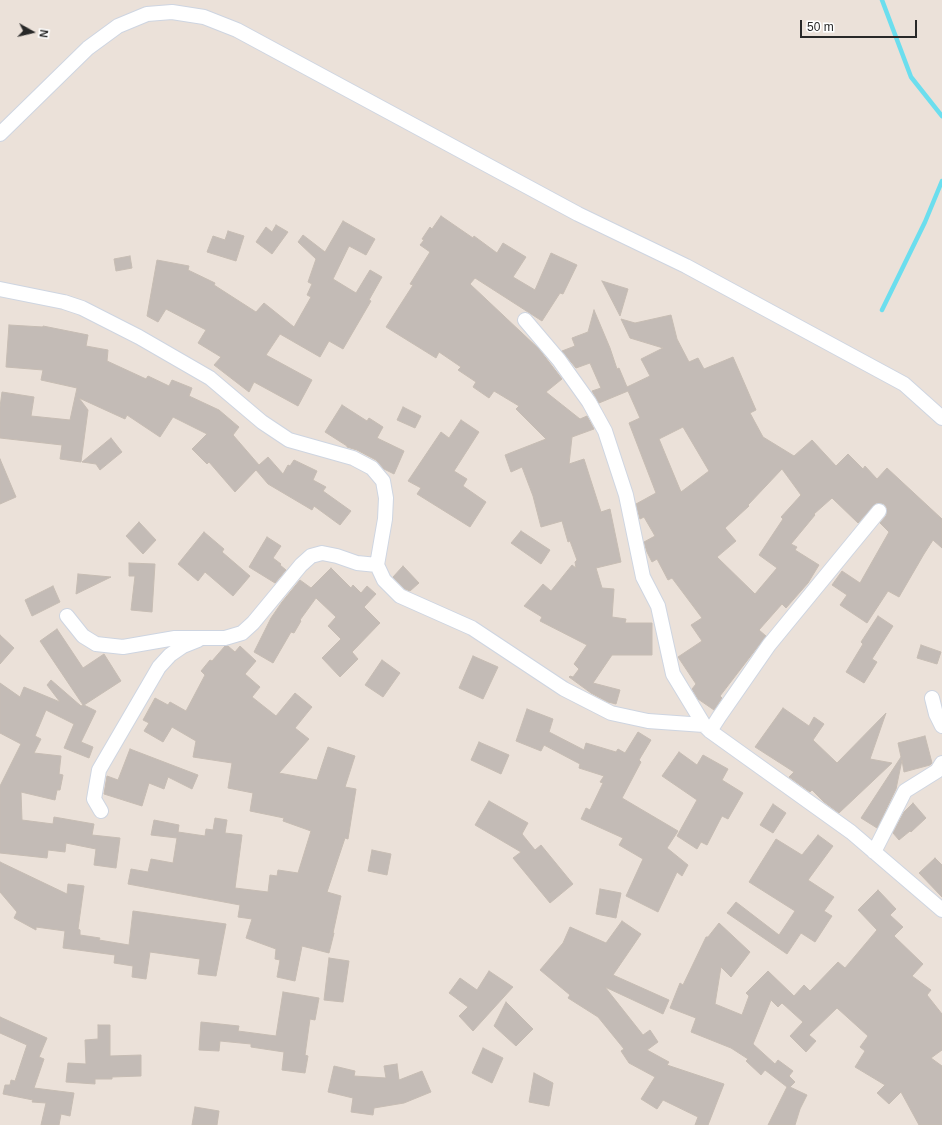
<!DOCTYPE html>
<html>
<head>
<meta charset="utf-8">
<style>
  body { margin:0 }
  #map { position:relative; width:942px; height:1125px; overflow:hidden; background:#ebe1d9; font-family:Helvetica,sans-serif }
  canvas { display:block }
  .north { position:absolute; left:12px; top:12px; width:40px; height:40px; -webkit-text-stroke:3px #fff; paint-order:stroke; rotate:98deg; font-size:11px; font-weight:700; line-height:16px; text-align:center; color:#282828 }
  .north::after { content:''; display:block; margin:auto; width:14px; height:18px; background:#282828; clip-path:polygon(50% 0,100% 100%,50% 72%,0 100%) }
  .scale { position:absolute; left:800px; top:20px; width:117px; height:18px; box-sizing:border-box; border:2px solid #282828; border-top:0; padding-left:5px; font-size:12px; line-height:14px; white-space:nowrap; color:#282828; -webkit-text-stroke:3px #fff; paint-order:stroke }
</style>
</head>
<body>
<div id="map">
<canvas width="942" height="1125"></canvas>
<div class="north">N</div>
<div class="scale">50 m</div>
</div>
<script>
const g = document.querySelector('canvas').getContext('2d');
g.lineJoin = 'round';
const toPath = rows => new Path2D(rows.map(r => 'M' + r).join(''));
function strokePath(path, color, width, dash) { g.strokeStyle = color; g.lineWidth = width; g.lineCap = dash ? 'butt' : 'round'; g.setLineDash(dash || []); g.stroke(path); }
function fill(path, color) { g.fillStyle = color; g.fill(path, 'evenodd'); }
const stream = toPath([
  [882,0,911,77,942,116],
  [882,310,925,222,942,181]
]);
const building = toPath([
  [441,216,473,238,474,236,497,253,503,243,526,257,513,277,535,290,551,253,577,265,563,294,560,293,542,321,475,278,470,284,539,349,562,379,546,392,580,419,587,416,594,429,572,437,569,464,584,459,601,512,610,509,621,562,596,568,602,588,614,589,612,617,626,619,625,623,652,623,652,655,612,655,593,683,620,690,616,704,608,702,591,693,569,677,570,676,573,677,579,669,574,664,587,645,540,621,542,617,524,606,543,584,551,591,572,565,576,568,575,562,577,560,570,541,568,542,562,521,541,527,533,496,522,467,511,472,505,455,546,439,516,409,519,406,494,391,489,398,473,387,476,382,458,370,461,367,439,352,436,358,386,327,413,285,410,284,430,252,420,245,424,240,422,239,430,227,432,229,441,216],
  [343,221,375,239,366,255,349,246,333,279,356,293,370,270,382,277,369,300,371,301,343,349,329,341,320,357,280,334,266,355,312,380,298,406,254,382,249,392,214,365,221,357,198,343,206,330,166,309,158,322,147,316,157,260,189,266,188,270,215,283,214,285,256,312,264,303,294,327,311,297,307,295,312,284,308,282,316,259,298,242,303,235,325,252,343,221],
  [276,225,288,232,272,254,256,242,266,227,272,232,276,225],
  [228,231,244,236,236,261,207,252,213,236,225,240,228,231],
  [130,256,132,268,116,271,114,259,130,256],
  [602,281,628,289,620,316,602,281],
  [594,310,610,348,617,369,619,368,627,387,650,376,641,359,663,348,630,338,621,319,635,323,671,315,677,339,689,362,698,358,704,369,733,357,756,410,750,413,763,437,794,456,812,440,836,466,848,454,863,469,865,466,877,479,887,468,942,519,942,548,933,540,924,554,899,597,888,591,867,623,840,605,847,595,832,585,842,571,860,583,889,532,880,523,886,516,887,508,884,504,880,503,876,503,858,523,832,498,814,514,815,515,791,544,797,547,795,550,819,565,808,583,786,608,782,604,759,630,766,636,720,696,722,698,714,710,698,699,692,689,696,684,678,657,702,641,691,625,702,618,672,578,668,580,657,559,652,562,647,552,644,542,655,536,644,517,640,519,636,504,656,493,629,423,640,418,628,391,599,403,592,391,601,388,590,363,576,368,562,351,575,346,572,338,588,332,594,310],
  [683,427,709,471,681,492,659,439,683,427],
  [782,469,801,495,781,517,783,519,759,555,777,568,755,594,717,557,736,541,725,528,749,506,748,505,782,469],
  [9,325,43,327,43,326,88,335,86,346,108,350,107,361,146,379,148,376,169,386,172,380,192,388,189,396,219,410,239,427,233,435,259,465,268,457,283,474,288,465,290,466,294,460,317,471,313,480,326,487,323,491,351,511,340,525,314,506,312,510,268,484,256,470,235,492,209,462,207,464,192,449,207,434,173,417,160,437,127,415,125,419,79,398,88,410,81,462,60,459,62,445,0,438,0,407,2,392,34,397,31,416,70,420,77,388,41,380,43,370,6,367,9,325],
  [342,405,367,421,369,418,383,427,377,438,404,451,394,474,384,469,376,460,357,450,347,447,347,446,325,432,342,405],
  [403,407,421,416,415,428,397,420,403,407],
  [461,420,479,432,454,471,467,479,463,486,486,502,470,527,417,494,421,488,408,481,441,432,449,438,461,420],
  [111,438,122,452,100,470,96,464,82,462,111,438],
  [0,459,16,497,0,504,0,459],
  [139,522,156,540,143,554,126,536,139,522],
  [521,531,550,550,541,564,511,543,521,531],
  [204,532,224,549,222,552,250,576,233,596,205,572,198,581,178,564,204,532],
  [267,537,281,546,273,558,281,564,280,565,286,570,275,583,249,567,267,537],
  [129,563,155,564,152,612,131,610,135,576,129,576,129,563],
  [403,566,419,583,410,591,405,589,393,577,403,566],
  [331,568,351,588,353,585,361,593,367,586,376,594,364,607,380,623,352,652,358,659,340,677,322,658,341,639,328,626,336,617,316,598,300,620,301,621,294,633,291,632,273,663,254,652,271,618,282,602,300,580,311,588,331,568],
  [78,574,111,577,76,594,78,574],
  [53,586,60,602,32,616,25,600,53,586],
  [878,616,893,626,872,659,877,662,864,683,846,672,863,644,861,642,878,616],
  [57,629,83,668,104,654,121,681,84,705,96,711,81,742,93,747,89,758,64,748,74,724,46,710,35,736,41,739,34,753,61,756,59,774,63,775,60,790,57,790,55,800,21,792,22,820,53,824,54,817,94,824,92,835,120,838,116,868,94,865,96,849,66,843,65,852,48,850,47,858,0,853,0,786,21,744,0,733,0,683,20,697,24,687,60,702,47,685,51,680,81,706,83,705,40,641,57,629],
  [0,635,14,648,0,664,0,635],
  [921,645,941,652,937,664,917,658,921,645],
  [225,646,228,646,235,652,240,646,256,661,245,674,260,687,252,697,276,716,295,693,312,707,295,728,309,739,279,773,317,780,328,747,355,756,345,787,356,789,348,839,345,838,327,892,341,896,333,933,334,933,329,953,302,946,295,981,277,977,280,960,275,959,276,949,246,938,252,919,238,917,240,905,128,884,131,869,148,872,151,859,173,863,177,838,151,835,154,820,179,825,178,832,205,836,206,829,213,830,215,818,227,820,225,833,242,835,235,888,268,892,270,875,277,876,278,870,298,873,311,831,283,821,284,818,250,811,253,793,228,788,232,763,193,757,196,741,172,727,163,742,144,731,149,723,143,720,155,698,168,705,170,702,186,711,205,675,201,671,210,660,212,661,225,646],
  [473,656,498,667,483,699,459,688,473,656],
  [382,660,400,673,383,697,365,685,382,660],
  [783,708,809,726,814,717,824,724,813,740,837,763,886,713,870,759,892,763,839,813,824,802,812,790,810,792,789,777,794,772,755,747,783,708],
  [527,709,553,719,549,732,584,750,586,743,616,752,618,749,625,753,638,732,651,740,639,760,641,762,622,798,678,831,667,848,688,865,682,876,677,872,658,912,626,896,643,859,619,845,623,838,581,819,586,808,590,810,603,783,600,782,604,776,579,768,580,764,544,745,541,751,516,741,527,709],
  [925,736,932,763,930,765,904,772,902,760,896,789,877,828,861,818,901,757,898,743,925,736],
  [479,742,509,755,501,774,471,760,479,742],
  [130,749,198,775,192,789,168,777,164,789,149,783,142,806,104,794,107,776,118,780,130,749],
  [679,752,697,765,703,755,728,769,722,780,743,793,728,819,722,816,707,845,701,842,697,849,677,836,697,800,662,776,679,752],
  [489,801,528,823,522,834,535,850,541,845,573,884,550,903,513,858,521,852,475,825,489,801],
  [913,803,926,818,911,832,910,831,899,840,893,833,904,812,913,803],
  [773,804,786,813,773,833,760,825,773,804],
  [818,835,833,846,808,880,834,897,824,911,832,916,815,942,801,933,787,954,727,913,736,902,779,935,795,911,749,882,776,839,802,855,818,835],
  [372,850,391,854,387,875,368,871,372,850],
  [935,858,942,865,942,897,919,873,935,858],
  [0,862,67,894,68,884,84,886,78,929,80,930,80,935,100,938,99,940,129,945,133,911,226,924,216,976,198,974,200,959,150,952,146,979,132,977,133,966,114,963,115,955,63,948,65,931,36,927,36,930,14,918,17,912,0,892,0,862],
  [600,889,621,893,616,918,596,914,600,889],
  [878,890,896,909,890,915,903,927,894,936,923,964,912,976,931,990,927,995,942,1014,942,1050,931,1058,942,1066,942,1125,919,1125,901,1092,889,1104,877,1093,885,1085,855,1067,865,1051,860,1047,868,1036,837,1008,809,1035,816,1041,806,1052,790,1036,803,1022,782,1003,778,1007,771,1000,753,1044,775,1064,778,1060,793,1071,789,1076,795,1082,790,1087,807,1095,800,1109,795,1125,768,1125,787,1087,765,1070,761,1075,746,1061,748,1059,731,1048,691,1032,696,1018,670,1008,680,983,683,985,706,937,708,937,719,923,750,952,731,977,721,967,715,1004,742,1015,749,996,746,993,768,971,794,996,804,985,810,991,838,962,845,968,877,930,858,910,878,890],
  [622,921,641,934,613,975,669,1000,663,1014,605,987,643,1035,650,1030,658,1042,647,1050,669,1062,667,1065,724,1084,708,1125,695,1125,698,1117,663,1100,657,1109,641,1099,655,1077,629,1063,621,1051,624,1049,598,1017,568,998,570,995,540,970,563,943,570,927,606,943,622,921],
  [329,958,349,961,343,1002,324,1000,329,958],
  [489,971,513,987,473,1031,459,1016,468,1007,449,993,460,978,477,990,489,971],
  [283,992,319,998,315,1020,310,1019,305,1055,308,1056,305,1073,282,1070,284,1052,251,1047,251,1044,220,1041,219,1051,199,1050,201,1022,239,1026,238,1031,276,1036,283,992],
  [506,1002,533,1029,516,1046,494,1026,506,1002],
  [0,1017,47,1038,39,1057,44,1059,34,1088,74,1093,70,1116,61,1114,59,1125,41,1125,46,1103,32,1102,33,1100,3,1094,5,1085,10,1085,11,1080,15,1081,27,1045,0,1033,0,1017],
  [98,1025,110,1025,110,1056,141,1055,141,1076,112,1077,112,1079,95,1079,95,1084,66,1082,68,1063,86,1064,85,1040,98,1039,98,1025],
  [483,1048,503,1058,492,1083,472,1073,483,1048],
  [397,1064,399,1080,422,1071,431,1092,404,1103,374,1108,373,1115,351,1112,353,1098,328,1092,334,1066,355,1071,354,1076,386,1078,384,1066,397,1064],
  [534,1073,553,1083,549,1106,529,1102,534,1073],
  [195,1107,219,1111,217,1125,192,1125,195,1107]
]);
const minor = toPath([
  [0,134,88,48,118,26,147,14,172,12,204,17,237,30,578,214,686,266,904,384,942,418],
  [0,289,64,302,82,308,139,337,210,378,262,422,289,440,353,458,372,468,383,481,386,498,385,519,377,565,384,580,400,596,472,628,564,689,611,713,648,721,704,725],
  [525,320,559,360,589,402,605,431,626,495,643,577,658,606,673,674,704,725,710,731,851,832,942,910],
  [67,616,83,636,96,644,123,647,175,638,225,638,242,633,253,623,301,565,311,556,322,553,337,556,357,563,377,565],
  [932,698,936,714,942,726],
  [710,731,719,717,769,645,879,511],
  [101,811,94,799,99,770,159,667,170,655,183,646,198,640],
  [874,852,905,791,937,771,942,763]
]);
strokePath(stream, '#6bdeee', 4.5);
fill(building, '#c3bbb6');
strokePath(building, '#c6bcb3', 1);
strokePath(minor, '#ced5e1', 16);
strokePath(minor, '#fff', 14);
</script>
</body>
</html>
